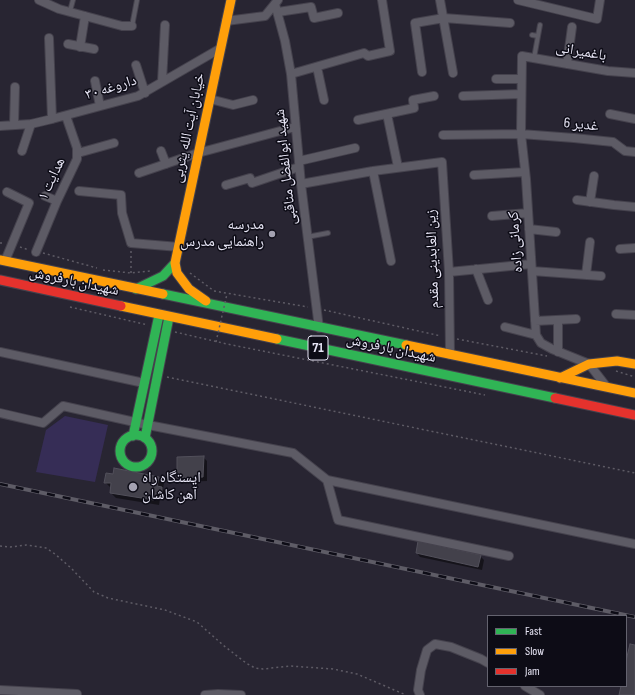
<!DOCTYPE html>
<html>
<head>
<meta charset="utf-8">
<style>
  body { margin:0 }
  #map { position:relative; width:635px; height:695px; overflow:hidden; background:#282532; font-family:"Sofia Sans Condensed",sans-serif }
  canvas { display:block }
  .legend { position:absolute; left:487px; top:615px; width:140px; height:72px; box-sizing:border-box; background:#0d0c16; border:1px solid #64636f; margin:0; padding:5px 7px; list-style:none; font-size:12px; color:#e7e5f5 }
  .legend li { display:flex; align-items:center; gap:8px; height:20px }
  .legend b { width:20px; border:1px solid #64636f }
</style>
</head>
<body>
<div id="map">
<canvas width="635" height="695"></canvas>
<ul class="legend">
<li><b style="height:5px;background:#30b455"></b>Fast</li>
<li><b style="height:5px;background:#ff9f0a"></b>Slow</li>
<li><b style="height:5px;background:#e5322d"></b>Jam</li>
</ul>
</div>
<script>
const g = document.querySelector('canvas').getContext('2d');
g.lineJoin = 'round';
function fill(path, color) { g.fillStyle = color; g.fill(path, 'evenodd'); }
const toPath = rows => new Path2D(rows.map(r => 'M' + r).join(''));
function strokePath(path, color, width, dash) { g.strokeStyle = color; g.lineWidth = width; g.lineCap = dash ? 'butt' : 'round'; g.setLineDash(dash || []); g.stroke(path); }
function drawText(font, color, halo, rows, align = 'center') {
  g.font = font + ' "Sofia Sans Condensed","Noto Naskh Arabic",sans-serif'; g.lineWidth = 3; g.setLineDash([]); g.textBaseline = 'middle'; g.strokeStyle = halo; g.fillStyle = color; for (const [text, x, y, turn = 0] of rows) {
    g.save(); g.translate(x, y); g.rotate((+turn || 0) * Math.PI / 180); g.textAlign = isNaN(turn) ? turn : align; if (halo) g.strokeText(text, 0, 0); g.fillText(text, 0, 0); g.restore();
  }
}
const green = toPath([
  [65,416,108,425,95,482,36,472,46,430]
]);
const shadow = toPath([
  [203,457,207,461,207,481,182,482,178,478,178,458],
  [158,478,164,483,163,489,167,493,166,499,160,499,159,505,116,498,111,493,111,488,105,482],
  [417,553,480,556,484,560,482,570,420,557]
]);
const building = toPath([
  [204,456,203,477,177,478,177,457,204,456],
  [114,468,159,477,157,486,162,487,162,494,155,494,154,500,110,493,111,483,104,483,106,473,113,474,114,468],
  [418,541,481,555,478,567,416,553,418,541],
  [630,644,635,645,635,695,619,695,621,686,626,686,626,661,630,644]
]);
const path = toPath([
  [0,243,4,243],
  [20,247,29,250],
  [43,253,97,268],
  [103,270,131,273,150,271],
  [131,273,131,251],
  [190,273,214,291,308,307],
  [70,307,148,325],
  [324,310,441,336],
  [175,332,227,344,485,395],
  [457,339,547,356],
  [616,371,635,377],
  [167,377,635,473],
  [0,546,10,547,26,545,46,548,55,554,71,568,94,592,108,598,165,610,197,622,223,645,246,663,255,668,263,669,290,666,333,669,357,674,406,695]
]);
const lane = toPath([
  [70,11,73,0],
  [132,26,137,0],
  [532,35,538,36],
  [534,58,540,25],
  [307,237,328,233]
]);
const street = toPath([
  [39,0,59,9,122,26,132,26],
  [440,0,453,73],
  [518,0,597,19,600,0],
  [275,4,285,41,291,74,301,184,319,328],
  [278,12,311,7,314,18,338,13],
  [226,21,265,16,278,0],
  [49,38,52,119],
  [68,44,94,49],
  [80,47,85,16],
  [567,64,572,27],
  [136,65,145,93],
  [317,67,324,100],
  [422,72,415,23,444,18,510,23],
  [291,74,364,53,368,56,390,51,382,0],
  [496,79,521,79],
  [95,81,100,106],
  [162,82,165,25],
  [463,96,521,94],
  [210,99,233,105,253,100],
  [387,114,398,167],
  [610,114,635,119],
  [358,120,414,108,413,100,434,96],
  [14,125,15,87],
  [0,126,31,124,52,119,138,96,221,48],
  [443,135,521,134,574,138,613,142,625,151,635,152],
  [22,151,31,124],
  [161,151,166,164],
  [78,153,114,143],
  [299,161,355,148],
  [373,171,391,261],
  [139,173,198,153,295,127],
  [474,175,525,172],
  [301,184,373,171,442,162,449,272,450,355],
  [226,185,250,178,252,183,299,167],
  [79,191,121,195,122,213,131,243,179,247],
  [45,196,57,201],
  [577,200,614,205,635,207],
  [590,202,594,176],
  [492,216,528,213],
  [529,229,556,232],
  [620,249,635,248],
  [36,252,57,201,77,159,77,148,66,116],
  [5,261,29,203,7,192],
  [476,269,488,300],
  [532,271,601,276],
  [449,272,531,264],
  [586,275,590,242],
  [616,314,635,315],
  [535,321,576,319],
  [505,327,536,335],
  [0,352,144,383],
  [558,352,558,320],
  [606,386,589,364,552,349,541,343,536,335,526,179,521,134,522,56,608,71,635,73],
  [0,413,43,423,63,406,148,425,293,453,327,480,338,520,509,556],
  [327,480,635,544],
  [525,686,540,695],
  [0,690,77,694],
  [205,695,218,694,241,695],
  [420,695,418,690,421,670,427,650,435,644,451,647,481,659,488,663]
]);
const fast = toPath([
  [136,289,163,276,175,263],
  [163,294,406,345],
  [277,339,555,398],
  '120 451a16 16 0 1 1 32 0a16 16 0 1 1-32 0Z',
  [133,436,159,315],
  [145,438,169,317]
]);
const slow = toPath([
  [0,260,163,294],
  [206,301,189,289,177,273,175,263,231,0],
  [121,306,277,339],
  [406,345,635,393],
  [560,378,589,364,617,361,635,364]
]);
const jam = toPath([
  [0,280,121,306],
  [555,398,635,415]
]);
const rail = toPath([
  [0,484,635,617]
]);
const pathBridge = toPath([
  [216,342,227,294]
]);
const markers = [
  [272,234,4,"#a4a2b1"],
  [133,487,5,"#a4a2b1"]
];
const shields = [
  [318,348,20]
];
const shieldNames = [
  ["71",318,348]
];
const streetNames = [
  ["باغمیرانی",581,52,10],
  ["داروغه ۳۰",111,88,-17],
  ["غدیر 6",581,125,6],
  ["خیابان آیت الله یثربی",189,128,-78],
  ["شهید ابوالفضل مناقبی",286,167,-96],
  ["هدایت ۱",52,179,-65],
  ["کرمانی زاده",516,242,-94],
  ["زین العابدینی مقدم",433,259,-92],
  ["شهیدان بارفروش",74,282,12],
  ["شهیدان بارفروش",391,349,12]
];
const poiNames = [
  ["مدرسه",264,225],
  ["راهنمایی مدرس",264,242],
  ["ایستگاه راه",142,478,"left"],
  ["آهن کاشان",142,495,"left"]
];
fill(green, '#362d56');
fill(shadow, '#0007');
fill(building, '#43414b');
strokePath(building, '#52505b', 1);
strokePath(lane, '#45424d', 6);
strokePath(street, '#45424d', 10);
strokePath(fast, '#45424d', 11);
strokePath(slow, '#45424d', 11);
strokePath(jam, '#45424d', 11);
strokePath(path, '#5e5b65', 1.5, [2, 3]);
strokePath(lane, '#5d5b65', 4);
strokePath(street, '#5d5b65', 8);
strokePath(fast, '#30b455', 9);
strokePath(slow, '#ff9f0a', 9);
strokePath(jam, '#e5322d', 9);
strokePath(rail, '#5e5c66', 4);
strokePath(rail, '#0d0c16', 2.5, [8]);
strokePath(pathBridge, '#5e5b65', 1.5, [2, 3]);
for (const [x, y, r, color] of markers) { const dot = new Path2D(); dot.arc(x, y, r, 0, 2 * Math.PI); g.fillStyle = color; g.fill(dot); strokePath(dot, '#0d0c16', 1.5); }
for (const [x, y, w] of shields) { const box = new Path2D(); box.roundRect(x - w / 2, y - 12, w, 24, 3); g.fillStyle = '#0d0c16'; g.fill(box); strokePath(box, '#e7e5f5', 1); }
drawText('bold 14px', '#e7e5f5', null, shieldNames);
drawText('15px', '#e7e5f5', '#0d0c16', streetNames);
drawText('15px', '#e7e5f5', '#0d0c16', poiNames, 'right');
</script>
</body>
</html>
